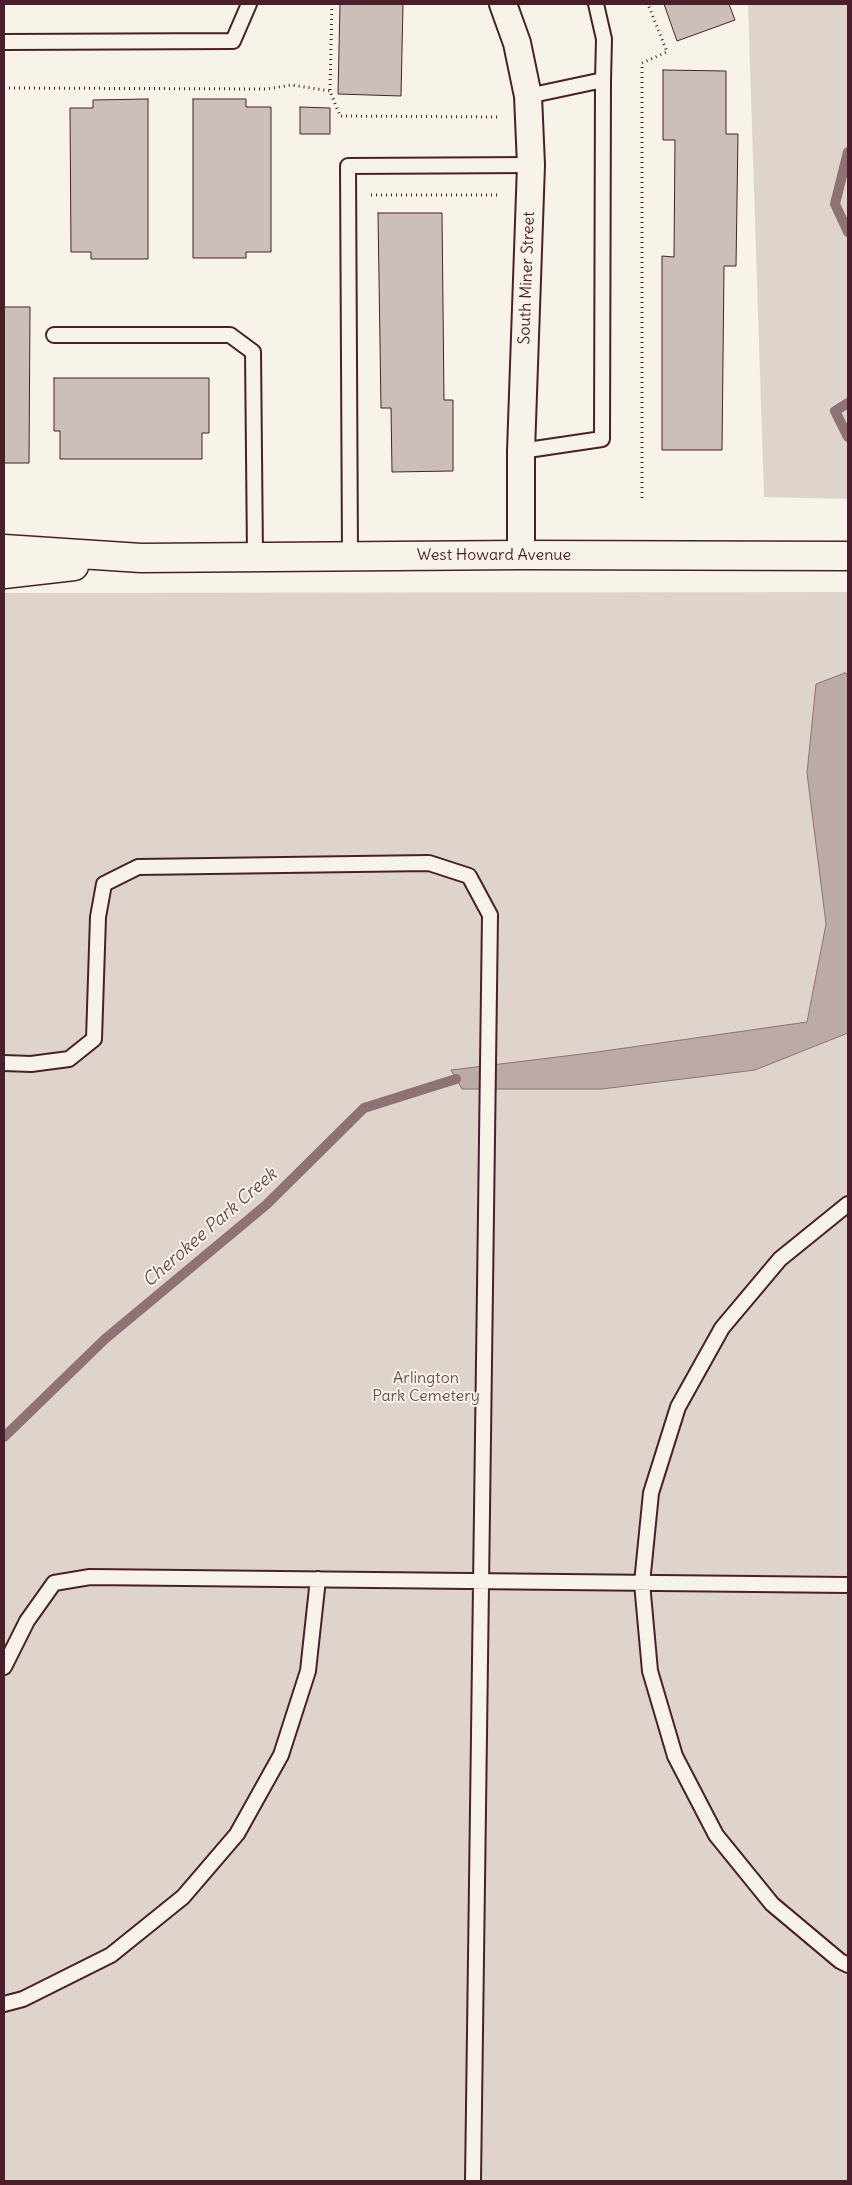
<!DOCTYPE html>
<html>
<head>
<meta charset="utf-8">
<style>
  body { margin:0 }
  #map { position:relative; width:852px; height:2185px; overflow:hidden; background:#f7f3e8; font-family:Delius,sans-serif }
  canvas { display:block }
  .frame { position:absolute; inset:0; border:5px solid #4a1f2b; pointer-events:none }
</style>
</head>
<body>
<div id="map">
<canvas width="852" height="2185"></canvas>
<div class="frame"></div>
</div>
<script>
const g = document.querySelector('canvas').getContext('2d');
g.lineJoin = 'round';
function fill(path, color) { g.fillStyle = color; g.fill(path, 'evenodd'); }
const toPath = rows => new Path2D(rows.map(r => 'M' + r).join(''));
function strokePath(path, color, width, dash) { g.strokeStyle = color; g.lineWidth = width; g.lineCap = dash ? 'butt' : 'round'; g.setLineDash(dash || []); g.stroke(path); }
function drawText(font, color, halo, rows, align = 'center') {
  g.font = font + ' Delius,sans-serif'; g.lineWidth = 4; g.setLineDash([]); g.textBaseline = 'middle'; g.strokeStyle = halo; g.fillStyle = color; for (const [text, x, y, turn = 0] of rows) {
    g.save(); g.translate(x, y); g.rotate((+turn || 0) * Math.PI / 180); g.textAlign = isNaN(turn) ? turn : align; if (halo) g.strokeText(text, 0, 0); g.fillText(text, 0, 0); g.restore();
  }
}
const green = toPath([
  [748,4,848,4,848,499,764,497],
  [848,592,848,2181,4,2181,4,593]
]);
const water = toPath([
  [845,673,848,675,848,1033,755,1070,602,1089,462,1089,451,1070,590,1053,807,1022,826,924,807,773,816,684,845,673]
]);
const stream = toPath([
  [848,152,835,204,848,232],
  [848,403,835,411,848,437],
  [4,1437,105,1339,266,1205,364,1108,456,1079]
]);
const building = toPath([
  [340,4,403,4,401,96,338,94,340,4],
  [664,4,729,4,735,20,677,41,664,4],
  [663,70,726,71,726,134,738,134,736,266,724,266,722,450,662,450,662,256,674,257,675,140,663,140,663,70],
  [148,99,148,259,91,259,91,252,71,252,70,108,93,108,93,100,148,99],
  [193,99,246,99,246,107,271,107,271,252,246,252,246,258,193,258,193,99],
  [300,107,330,108,330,134,300,134,300,107],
  [378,213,442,213,444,400,453,400,453,471,392,472,391,408,381,408,378,213],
  [4,307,30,307,29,463,4,463,4,307],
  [54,378,209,378,209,433,202,433,202,459,60,459,60,431,54,431,54,378]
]);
const path = toPath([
  [332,4,330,91,340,116,500,117],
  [4,88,266,89,292,85,330,91],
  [371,195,500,195],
  [642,498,642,63,667,52,648,4]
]);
const lane = toPath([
  [4,42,233,41,249,4],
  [528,96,603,80,604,39,596,4],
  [54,335,230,335,253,352,255,556],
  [521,451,602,439,603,80],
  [350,556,348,166,531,165],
  [4,1063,31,1064,69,1059,94,1039,98,917,104,884,138,867,429,863,469,876,490,915,473,2181],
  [848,1204,780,1259,722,1328,678,1407,651,1493,642,1583,650,1671,675,1756,716,1835,772,1904,840,1961,848,1965],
  [4,1667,27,1621,54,1583,90,1577,848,1585],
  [4,2004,23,1999,111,1955,183,1897,237,1834,281,1755,308,1671,318,1579]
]);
const street = toPath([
  [503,4,517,43,528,96,531,165,521,451,521,555]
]);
const secondary = toPath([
  [4,549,141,558,521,555,848,556],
  [4,574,74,566]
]);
const streetNames = [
  ["South Miner Street",527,278,-88],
  ["West Howard Avenue",494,555]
];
const parkNames = [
  ["Arlington",426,1378],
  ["Park Cemetery",426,1396]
];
const waterNames = [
  ["Cherokee Park Creek",210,1228,-41]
];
fill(green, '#ded4cc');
fill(water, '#bcaaa7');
strokePath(water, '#8e7275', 1);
strokePath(stream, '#8e7275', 10);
fill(building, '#ccbfb9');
strokePath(building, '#4a1f2b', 1);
strokePath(lane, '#4a1f2b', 18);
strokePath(street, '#4a1f2b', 30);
strokePath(secondary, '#4a1f2b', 31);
strokePath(path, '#4a1f2b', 3, [1, 4]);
strokePath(lane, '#f7f3e8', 14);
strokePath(street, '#f7f3e8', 26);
strokePath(secondary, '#f7f3e8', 28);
drawText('16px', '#4a1f2b', '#f7f3e8', streetNames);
drawText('16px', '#6f4c53', '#f7f3e8', parkNames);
drawText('italic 18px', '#6c4950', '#f7f3e8', waterNames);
</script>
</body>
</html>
